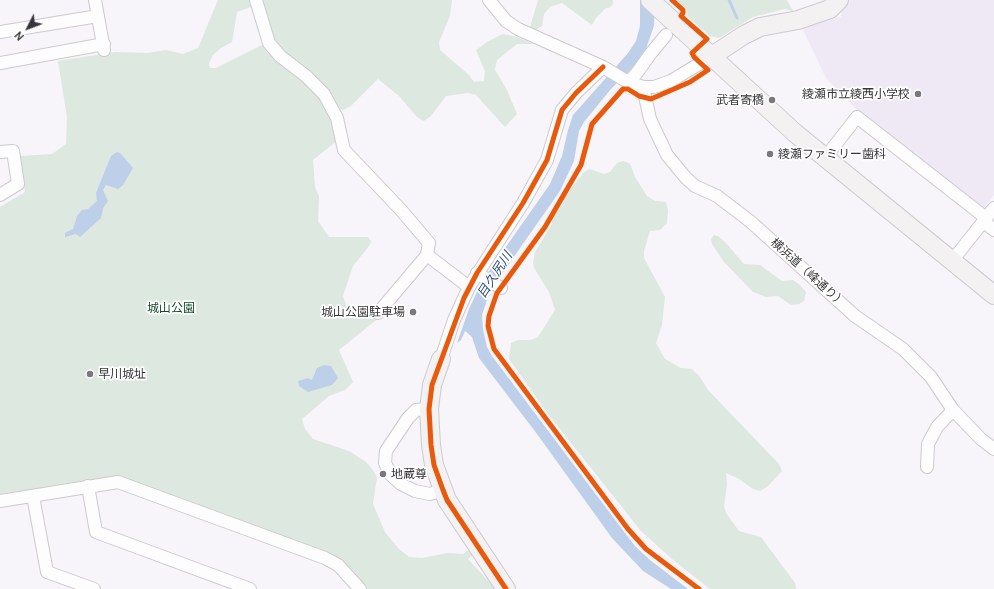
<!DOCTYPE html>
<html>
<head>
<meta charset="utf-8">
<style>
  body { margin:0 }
  #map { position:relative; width:994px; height:589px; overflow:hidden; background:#f7f4fa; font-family:Cabin,sans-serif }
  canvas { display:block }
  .north { position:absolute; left:8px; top:8px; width:40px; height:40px; -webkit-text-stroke:3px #fff; paint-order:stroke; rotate:228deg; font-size:11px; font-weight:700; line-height:16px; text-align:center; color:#373539 }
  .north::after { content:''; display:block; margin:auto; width:14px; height:18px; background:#373539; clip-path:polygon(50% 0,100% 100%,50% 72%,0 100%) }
</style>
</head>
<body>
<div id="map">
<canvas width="994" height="589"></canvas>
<div class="north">N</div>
</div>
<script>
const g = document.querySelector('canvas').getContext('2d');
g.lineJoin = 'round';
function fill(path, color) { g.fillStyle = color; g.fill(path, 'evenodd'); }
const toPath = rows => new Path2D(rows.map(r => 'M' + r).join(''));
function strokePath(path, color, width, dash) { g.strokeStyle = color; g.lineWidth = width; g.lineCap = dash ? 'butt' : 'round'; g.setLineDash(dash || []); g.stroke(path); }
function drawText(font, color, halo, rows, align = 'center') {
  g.font = font + ' Cabin,"Noto Sans JP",sans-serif'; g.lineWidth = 3.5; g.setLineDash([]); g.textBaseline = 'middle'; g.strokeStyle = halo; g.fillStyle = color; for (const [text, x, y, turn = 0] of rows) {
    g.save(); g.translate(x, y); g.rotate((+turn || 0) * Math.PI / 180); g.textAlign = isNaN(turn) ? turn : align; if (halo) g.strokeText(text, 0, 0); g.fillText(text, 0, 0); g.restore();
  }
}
const built = toPath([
  [847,0,994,0,994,195,982,210,857,110,826,78,801,26,841,17,842,5]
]);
const green = toPath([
  [218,0,452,0,450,16,439,42,440,50,469,75,474,82,484,81,485,71,476,50,487,42,503,34,517,37,534,44,517,44,497,60,495,70,506,88,517,114,505,127,476,95,468,93,446,96,431,116,424,121,417,117,399,96,378,79,351,106,343,110,325,101,338,140,313,160,315,187,319,196,318,221,329,237,368,237,371,241,369,246,353,266,343,296,348,310,363,313,374,310,380,317,339,350,353,382,345,390,329,396,302,419,305,429,313,439,349,451,366,462,373,470,377,477,373,504,385,532,399,549,409,557,422,558,447,553,463,554,468,550,473,555,468,559,496,589,364,589,315,548,117,476,20,493,20,491,0,494,0,207,25,192,20,156,52,154,66,144,67,117,58,61,115,52,148,53,166,50,183,54,198,48],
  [262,3,264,44,216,68,210,68,209,63,213,55,221,48,232,42,237,12],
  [538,0,613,0,613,4,609,8,606,8,596,18,592,25,562,3,550,7,544,14,542,26,536,30,530,27],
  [677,0,787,0,793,11,785,9,753,17,719,38,710,36,687,16,687,10],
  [623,161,629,163,631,166,635,177,647,196,655,201,666,202,668,210,667,223,660,230,650,231,644,251,644,258,665,297,662,325,656,343,665,359,681,368,692,369,700,377,708,390,779,464,782,471,767,487,760,491,753,489,739,479,726,473,727,485,724,506,726,513,739,531,761,537,795,583,796,589,710,589,672,559,641,531,548,414,509,359,511,343,518,340,530,340,538,337,555,310,549,292,534,268,533,262,535,252,552,224,552,218,563,203,564,197,584,172,590,169,604,174,610,172,617,163],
  [714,235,718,236,725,242,744,264,760,265,782,281,793,280,800,285,806,292,804,301,799,304,791,305,778,296,766,297,753,292,724,262,712,244,711,239]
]);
const water = toPath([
  [640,0,655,0,654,26,643,57,611,89,584,122,579,131,574,161,560,191,490,291,482,315,483,329,487,347,492,356,622,529,635,546,650,560,688,589,671,589,643,571,612,538,537,434,479,358,472,337,465,331,461,340,457,343,469,309,482,281,550,184,562,156,568,130,573,115,628,53,636,41,640,26],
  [117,152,120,153,133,168,123,185,118,189,106,185,103,190,108,201,103,208,101,218,80,237,76,234,65,237,65,233,73,229,77,216,82,210,88,209,97,201,96,193,111,156],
  [324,365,331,366,338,378,332,385,308,392,299,386,298,381,308,378,312,380,317,368]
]);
const stream = toPath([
  [729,0,737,18]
]);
const street = toPath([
  [95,0,104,50],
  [256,0,269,43,280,56,306,76,324,94,337,118,344,150,401,210,429,243,427,255,469,287],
  [489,0,506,21,518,29,603,67,628,82,643,87,654,87,671,81,712,56],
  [0,32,98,16],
  [0,63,104,44],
  [628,82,636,74,651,53,666,35],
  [643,87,650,119,667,155,686,178,695,186,717,196,751,222,855,316,903,349,931,377,953,410,981,439,994,449],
  [0,152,13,151,18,184,0,195],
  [825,158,857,117,986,218],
  [983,221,994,230],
  [952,261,994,208],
  [477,273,501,288],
  [378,313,427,255],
  [441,359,454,320,469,287,523,203,547,160,562,110,576,93,603,67],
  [429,409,416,410,408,418,386,451,385,463,391,475,401,484,415,491,430,494,443,490],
  [927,467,928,444,937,427,953,410],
  [88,486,96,532,250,589],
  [33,496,47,572,94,589],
  [0,501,118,482,325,558,338,565,360,589]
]);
const secondary = toPath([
  [650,0,795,133,994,295],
  [712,56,744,35,760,27,798,20,830,9,839,0],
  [441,359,432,385,429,409,431,445,434,465,447,500,506,589]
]);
const cycleway = toPath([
  [672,0,683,10,683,13,681,16,707,39,692,53,694,57,708,70,690,82,651,99,639,96,628,89,623,89,592,124,581,165,545,227,497,293,489,316,488,326,494,349,628,529,646,549,699,589],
  [506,589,447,500,443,490,434,465,431,445,429,409,432,385,464,298,477,273,523,203,547,160,562,110,576,93,603,67]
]);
const markers = [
  [918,94,4,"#7a787d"],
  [772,100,4,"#7a787d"],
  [770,154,4,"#7a787d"],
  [413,312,4,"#7a787d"],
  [90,374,4,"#7a787d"],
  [383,474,4,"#7a787d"]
];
const poiNames = [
  ["綾瀬市立綾西小学校",910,94],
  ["武者寄橋",764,100],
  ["綾瀬ファミリー歯科",778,154,"left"],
  ["城山公園駐車場",405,312],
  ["早川城址",98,374,"left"],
  ["地蔵尊",391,474,"left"]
];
const streetNames = [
  ["横浜道（峰通り）",808,273,42]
];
const parkNames = [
  ["城山公園",171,308]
];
const waterNames = [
  ["目久尻川",495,275,-57]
];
fill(built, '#efe9f6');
fill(green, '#dde8e1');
fill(water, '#bed0e9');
strokePath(stream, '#bed0e9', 3);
strokePath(street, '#cdcacf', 14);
strokePath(secondary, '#cdcacf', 20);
strokePath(street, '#fefdfe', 12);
strokePath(secondary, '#f4f1f2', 18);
strokePath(cycleway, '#e8590c', 5);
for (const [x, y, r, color] of markers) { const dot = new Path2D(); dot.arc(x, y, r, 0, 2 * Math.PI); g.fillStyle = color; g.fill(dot); strokePath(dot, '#fff', 1.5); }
drawText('12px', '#373539', '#fff', poiNames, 'right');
drawText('12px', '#373539', '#fff', streetNames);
drawText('12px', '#0e4b27', '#fff', parkNames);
drawText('italic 13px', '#2f5481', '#fff', waterNames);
</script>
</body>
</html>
